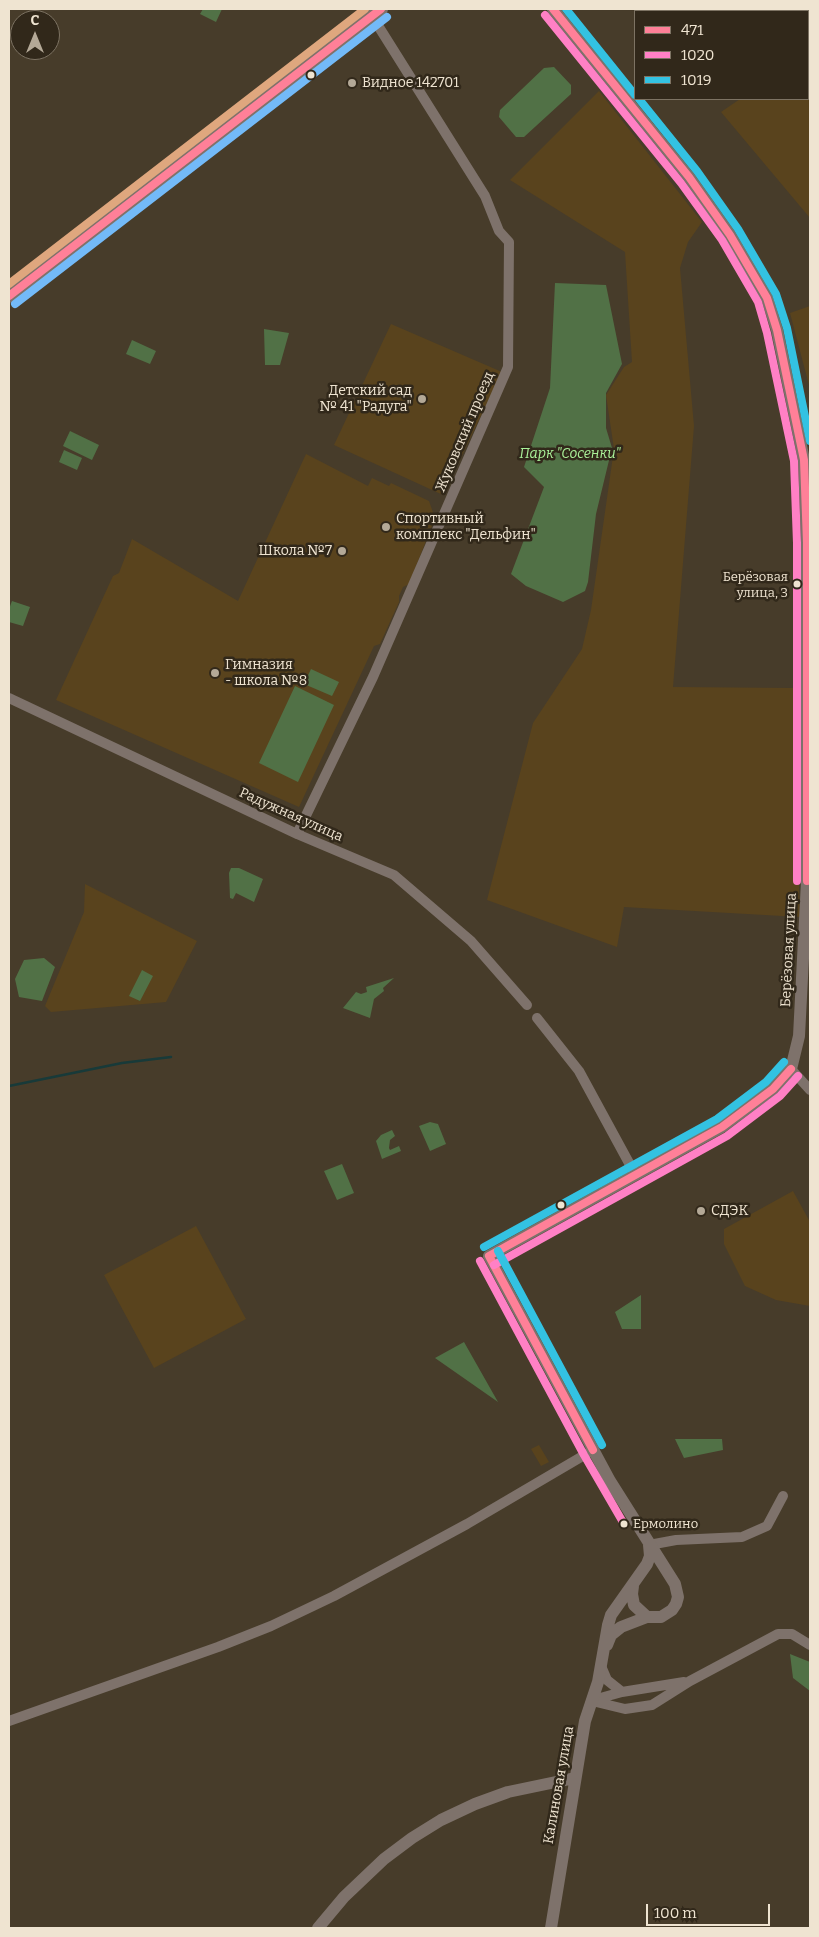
<!DOCTYPE html>
<html>
<head>
<meta charset="utf-8">
<style>
  body { margin:0 }
  #map { position:relative; width:819px; height:1937px; overflow:hidden; background:#473c2a; font-family:Bitter,serif }
  canvas { display:block }
  .frame { position:absolute; inset:0; border:10px solid #efe4d1; pointer-events:none }
  .legend { position:absolute; left:634px; top:10px; width:175px; height:90px; box-sizing:border-box; background:#31281a; border:1px solid #7d7363; margin:0; padding:6px 9px; list-style:none; font-size:15px; color:#efe4d1 }
  .legend li { display:flex; align-items:center; gap:10px; height:25px }
  .legend b { width:25px; border:1px solid #7d7363 }
  .north { position:absolute; left:10px; top:10px; width:50px; height:50px; box-sizing:border-box; background:#31281a; border:1px solid #7d7363; border-radius:50%; rotate:0deg; font-size:14px; font-weight:700; line-height:20px; text-align:center; color:#efe4d1 }
  .north::after { content:''; display:block; margin:auto; width:18px; height:22px; background:#b4a997; clip-path:polygon(50% 0,100% 100%,50% 72%,0 100%) }
  .scale { position:absolute; left:646px; top:1904px; width:124px; height:22px; box-sizing:border-box; border:2px solid #efe4d1; border-top:0; padding-left:6px; font-size:15px; line-height:18px; white-space:nowrap; color:#efe4d1; -webkit-text-stroke:4px #31281a; paint-order:stroke }
</style>
</head>
<body>
<div id="map">
<canvas width="819" height="1937"></canvas>
<div class="frame"></div>
<ul class="legend">
<li><b style="height:6px;background:#ff8098"></b>471</li>
<li><b style="height:6px;background:#ff80c5"></b>1020</li>
<li><b style="height:6px;background:#33c2e2"></b>1019</li>
</ul>
<div class="north">С</div>
<div class="scale">100 m</div>
</div>
<script>
const g = document.querySelector('canvas').getContext('2d');
g.lineJoin = 'round';
function fill(path, color) { g.fillStyle = color; g.fill(path, 'evenodd'); }
const toPath = rows => new Path2D(rows.map(r => 'M' + r).join(''));
function strokePath(path, color, width, dash) { g.strokeStyle = color; g.lineWidth = width; g.lineCap = dash ? 'butt' : 'round'; g.setLineDash(dash || []); g.stroke(path); }
function drawText(font, color, halo, rows, align = 'center') {
  g.font = font + ' Bitter,serif'; g.lineWidth = 5; g.setLineDash([]); g.textBaseline = 'middle'; g.strokeStyle = halo; g.fillStyle = color; for (const [text, x, y, turn = 0] of rows) {
    g.save(); g.translate(x, y); g.rotate((+turn || 0) * Math.PI / 180); g.textAlign = isNaN(turn) ? turn : align; if (halo) g.strokeText(text, 0, 0); g.fillText(text, 0, 0); g.restore();
  }
}
const built = toPath([
  [810,45,810,218,721,112,740,99,808,99,808,47],
  [599,91,702,222,688,242,680,268,694,426,673,687,793,688,800,917,624,907,617,947,487,900,533,723,582,649,591,610,614,449,606,395,624,367,632,362,625,252,510,180],
  [810,306,810,389,790,313],
  [391,324,502,372,443,495,334,445],
  [306,454,368,486,372,478,389,486,391,483,429,501,435,518,409,584,403,587,399,596,399,602,380,644,374,646,299,807,56,700,113,576,119,573,132,539,238,601],
  [85,884,197,941,166,1002,51,1012,45,1006,84,912],
  [793,1191,810,1222,810,1306,776,1300,745,1286,724,1244,724,1229],
  [196,1226,246,1319,154,1368,104,1275],
  [539,1445,549,1462,541,1466,531,1449]
]);
const green = toPath([
  [203,9,222,9,216,22,200,14],
  [554,67,571,85,571,94,524,137,516,137,499,117,500,110,544,68],
  [555,283,606,285,622,364,606,393,606,428,612,448,596,514,588,582,585,591,563,602,526,586,511,574,544,487,524,467,550,388],
  [264,329,289,333,280,365,265,365],
  [132,340,156,351,150,364,126,354],
  [70,431,99,445,92,460,63,446],
  [64,450,82,458,77,470,59,462],
  [12,601,30,607,23,626,9,622,9,609],
  [311,669,339,682,332,696,304,684],
  [295,686,334,705,298,782,259,763],
  [231,868,239,868,263,879,254,902,236,893,233,899,230,898,229,873],
  [44,958,55,967,42,1001,19,997,15,979,24,960],
  [142,970,153,976,140,1001,129,996],
  [394,978,383,988,384,991,374,999,370,1018,343,1008,356,992,361,994,367,992,366,987],
  [430,1122,438,1124,446,1144,430,1151,419,1126],
  [392,1130,395,1136,390,1140,389,1148,390,1150,399,1146,401,1151,382,1159,376,1141,381,1135],
  [342,1164,354,1193,337,1200,324,1171],
  [641,1295,641,1329,622,1329,615,1312],
  [464,1342,498,1402,435,1358],
  [675,1439,722,1439,723,1450,684,1458],
  [790,1654,810,1662,810,1691,793,1678]
]);
const stream = toPath([
  [9,1086,122,1063,171,1057]
]);
const minor = toPath([
  [801,9,802,11],
  [808,20,810,23,808,25],
  [9,698,297,834,394,875,471,941,527,1005],
  [297,834,373,677,508,367,509,242,499,231,485,196,372,16],
  [537,1018,579,1071,635,1174],
  [791,1069,810,1090],
  [649,1545,676,1540,742,1537,767,1526,783,1496],
  [601,1666,607,1680,622,1692],
  [593,1700,622,1692,684,1682],
  [592,1701,625,1709,652,1705,690,1681,778,1634,792,1634,810,1645],
  [9,1721,218,1647,271,1626,334,1596,467,1524,593,1450]
]);
const tertiary = toPath([
  [553,9,689,177,730,235,767,298,777,330,804,460,807,543,807,881,799,1036,791,1069,773,1089,722,1127,489,1256,610,1481,675,1584,678,1597,676,1604,672,1610,661,1617,647,1617,634,1605,632,1594,633,1586],
  [607,1645,611,1635,621,1627,647,1617],
  [318,1928,344,1897,384,1859,412,1838,441,1820,475,1804,508,1792,575,1778],
  [551,1928,585,1721,598,1682,608,1625,611,1615,647,1564,650,1556,649,1545]
]);
const secondary = toPath([
  [9,296,381,9]
]);
const bus1 = toPath([
  [553,9,689,177,730,235,767,298,777,330,804,460,807,543,807,881],
  [9,296,381,9],
  [489,1256,722,1127,773,1089,791,1069],
  [489,1256,593,1450]
]);
const bus2 = toPath([
  [545,15,681,183,722,240,758,302,767,333,794,461,797,543,797,881],
  [480,1261,584,1455,624,1524],
  [494,1265,727,1136,780,1096,798,1076]
]);
const bus3 = toPath([
  [566,9,635,95],
  [639,99,697,171,738,229,776,294,787,328,810,441],
  [484,1247,717,1119,766,1082,784,1062],
  [498,1251,602,1445]
]);
const bus4 = toPath([
  [15,304,387,17]
]);
const bus5 = toPath([
  [9,284,365,9]
]);
const markers = [
  [311,75,4.5,"#efe4d1"],
  [352,83,5,"#b4a997"],
  [422,399,5,"#b4a997"],
  [386,527,5,"#b4a997"],
  [342,551,5,"#b4a997"],
  [797,584,4.5,"#efe4d1"],
  [215,673,5,"#b4a997"],
  [561,1205,4.5,"#efe4d1"],
  [701,1211,5,"#b4a997"],
  [624,1524,4.5,"#efe4d1"]
];
const busNames = [
  ["Берёзовая",788,577],
  ["улица, 3",788,593],
  ["Ермолино",633,1524,"left"]
];
const poiNames = [
  ["Видное 142701",362,83],
  ["Детский сад",412,391,"right"],
  ["№ 41 \"Радуга\"",412,407,"right"],
  ["Спортивный",396,519],
  ["комплекс \"Дельфин\"",396,535],
  ["Школа №7",332,551,"right"],
  ["Гимназия",225,665],
  ["- школа №8",225,681],
  ["СДЭК",711,1211]
];
const streetNames = [
  ["Жуковский проезд",465,432,-67],
  ["Радужная улица",291,815,24],
  ["Берёзовая улица",789,950,-87],
  ["Калиновая улица",559,1785,-80]
];
const parkNames = [
  ["Парк \"Сосенки\"",570,454]
];
fill(built, '#59431d');
fill(green, '#517146');
strokePath(stream, '#183a39', 2.5);
strokePath(minor, '#7e726b', 10);
strokePath(tertiary, '#7e726b', 12);
strokePath(secondary, '#80726a', 14);
strokePath(bus1, '#ff8098', 8);
strokePath(bus2, '#ff80c5', 8);
strokePath(bus3, '#33c2e2', 8);
strokePath(bus4, '#73baf8', 8);
strokePath(bus5, '#dfa77e', 8);
for (const [x, y, r, color] of markers) { const dot = new Path2D(); dot.arc(x, y, r, 0, 2 * Math.PI); g.fillStyle = color; g.fill(dot); strokePath(dot, '#31281a', 2); }
drawText('13px', '#efe4d1', '#31281a', busNames, 'right');
drawText('14px', '#efe4d1', '#31281a', poiNames, 'left');
drawText('14px', '#efe4d1', '#31281a', streetNames);
drawText('italic 14px', '#aaf199', '#31281a', parkNames);
</script>
</body>
</html>
